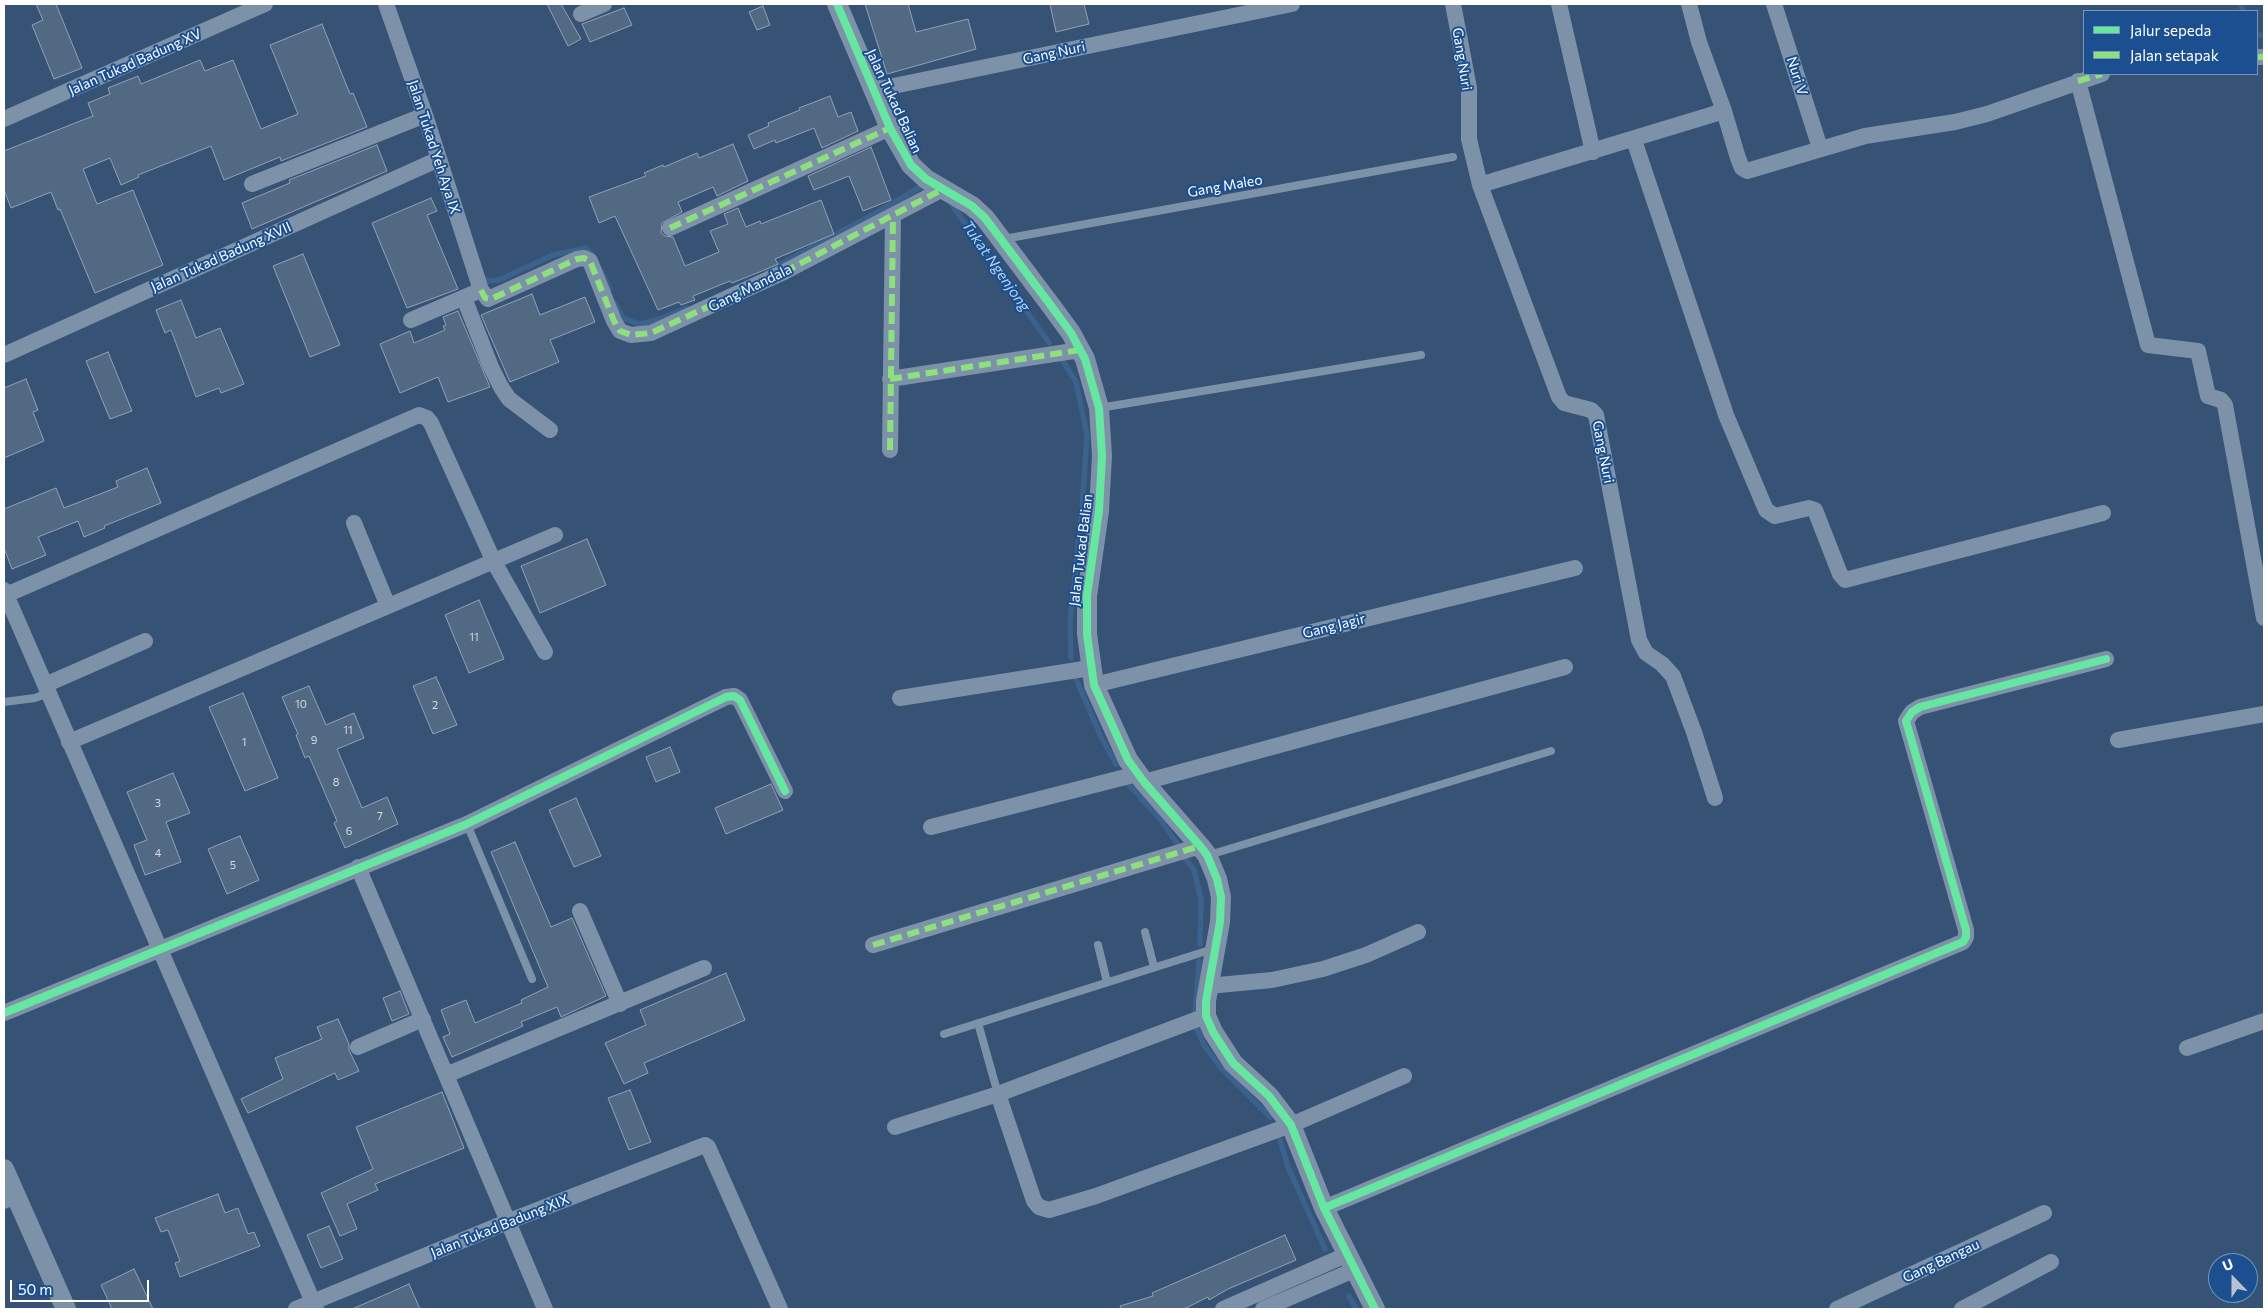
<!DOCTYPE html>
<html>
<head>
<meta charset="utf-8">
<style>
  body { margin:0 }
  #map { position:relative; width:2268px; height:1313px; overflow:hidden; background:#365274; font-family:Commissioner,sans-serif }
  canvas { display:block }
  .frame { position:absolute; inset:0; border:5px solid #fff; pointer-events:none }
  .legend { position:absolute; left:2083px; top:10px; width:175px; height:65px; box-sizing:border-box; background:#1b4f8f; border:1px solid #7695bc; margin:0; padding:6px 9px; list-style:none; font-size:15px; color:#fff }
  .legend li { display:flex; align-items:center; gap:10px; height:25px }
  .legend b { width:25px; border:1px solid #7695bc }
  .north { position:absolute; left:2208px; top:1253px; width:50px; height:50px; box-sizing:border-box; background:#1b4f8f; border:1px solid #7695bc; border-radius:50%; rotate:338deg; font-size:14px; font-weight:700; line-height:20px; text-align:center; color:#fff }
  .north::after { content:''; display:block; margin:auto; width:18px; height:22px; background:#b9c2ce; clip-path:polygon(50% 0,100% 100%,50% 72%,0 100%) }
  .scale { position:absolute; left:10px; top:1280px; width:139px; height:22px; box-sizing:border-box; border:2px solid #fff; border-top:0; padding-left:6px; font-size:15px; line-height:18px; white-space:nowrap; color:#fff; -webkit-text-stroke:4px #1b4f8f; paint-order:stroke }
</style>
</head>
<body>
<div id="map">
<canvas width="2268" height="1313"></canvas>
<div class="frame"></div>
<ul class="legend">
<li><b style="height:6px;background:#66e7a1"></b>Jalur sepeda</li>
<li><b style="height:6px;background:#8de07e"></b>Jalan setapak</li>
</ul>
<div class="north">U</div>
<div class="scale">50 m</div>
</div>
<script>
const g = document.querySelector('canvas').getContext('2d');
g.lineJoin = 'round';
const toPath = rows => new Path2D(rows.map(r => 'M' + r).join(''));
function strokePath(path, color, width, dash) { g.strokeStyle = color; g.lineWidth = width; g.lineCap = dash ? 'butt' : 'round'; g.setLineDash(dash || []); g.stroke(path); }
function fill(path, color) { g.fillStyle = color; g.fill(path, 'evenodd'); }
function drawText(font, color, halo, rows, align = 'center') {
  g.font = font + ' Commissioner,sans-serif'; g.lineWidth = 4; g.setLineDash([]); g.textBaseline = 'middle'; g.strokeStyle = halo; g.fillStyle = color; for (const [text, x, y, turn = 0] of rows) {
    g.save(); g.translate(x, y); g.rotate((+turn || 0) * Math.PI / 180); g.textAlign = isNaN(turn) ? turn : align; if (halo) g.strokeText(text, 0, 0); g.fillText(text, 0, 0); g.restore();
  }
}
const stream = toPath([
  [2240,4,2243,11],
  [2257,34,2264,36],
  [952,205,1049,343],
  [601,271,610,289],
  [768,271,872,215,922,186,926,189],
  [482,276,487,281,499,280,553,255,586,248,593,256],
  [615,303,623,318,639,324,657,320,687,308],
  [1063,361,1076,382,1087,435,1082,509,1070,623,1071,658],
  [1076,679,1101,737,1116,764],
  [1127,783,1160,819,1178,845],
  [1185,858,1194,870,1201,899,1200,944],
  [1195,1013,1199,961],
  [1196,1026,1204,1045,1220,1067,1270,1117],
  [1280,1140,1288,1167,1325,1249],
  [1349,1296,1356,1309]
]);
const building = toPath([
  [36,4,56,4,82,68,54,79,32,25,43,20,36,4],
  [547,4,561,4,581,39,568,46,547,4],
  [865,4,908,4,916,32,968,19,976,49,887,74,865,4],
  [1050,4,1084,4,1089,24,1056,32,1050,4],
  [763,6,770,25,757,30,749,12,763,6],
  [624,8,632,25,590,42,582,24,624,8],
  [322,24,350,94,353,93,367,127,281,161,280,157,224,180,211,146,138,175,139,177,121,185,110,158,83,169,97,204,133,190,163,265,95,293,60,209,58,210,51,192,11,208,4,190,4,151,93,116,88,103,110,94,108,88,138,76,141,84,200,60,205,71,233,60,261,129,298,114,270,45,322,24],
  [830,96,838,117,851,112,858,131,822,148,814,128,776,143,775,140,754,149,748,135,769,126,768,123,800,110,799,108,830,96],
  [733,144,748,181,717,196,713,187,678,202,682,212,662,223,661,233,665,236,673,237,685,266,719,252,710,231,728,224,724,214,738,208,746,227,760,221,761,224,821,200,834,234,775,259,778,264,762,271,732,283,730,281,693,296,695,300,681,305,679,302,658,310,615,216,599,223,589,197,646,176,644,173,663,165,664,167,697,153,699,158,733,144],
  [377,145,387,171,252,229,242,203,290,183,289,180,377,145],
  [871,147,891,200,863,211,849,176,814,190,808,176,871,147],
  [431,198,437,211,427,215,458,289,407,308,372,223,431,198],
  [303,254,340,345,310,357,273,266,303,254],
  [532,294,540,315,585,297,595,322,550,340,559,362,510,382,481,315,532,294],
  [181,300,196,338,220,328,244,384,221,393,219,388,196,397,171,330,165,333,156,310,181,300],
  [458,311,490,387,448,402,438,377,400,393,380,344,410,331,414,343,445,330,443,326,446,325,443,317,458,311],
  [108,352,132,411,110,419,86,361,108,352],
  [26,379,38,410,33,412,44,441,4,458,4,388,26,379],
  [147,468,161,503,104,526,105,528,84,537,78,521,38,537,46,555,12,569,4,548,4,509,56,488,64,508,118,487,116,481,147,468],
  [587,539,606,585,540,613,521,566,587,539],
  [479,600,504,659,469,673,445,615,479,600],
  [436,677,457,725,433,734,413,686,436,677],
  [309,686,326,725,354,713,364,738,337,749,362,808,387,797,398,824,345,848,334,823,337,821,309,756,305,758,296,735,298,734,282,697,309,686],
  [243,693,278,778,245,791,209,707,243,693],
  [670,747,680,772,656,782,646,757,670,747],
  [173,773,190,813,166,822,181,862,145,875,134,845,147,840,127,792,173,773],
  [771,784,783,810,726,834,715,808,771,784],
  [576,798,601,856,574,867,549,810,576,798],
  [240,836,259,880,227,894,208,849,240,836],
  [515,842,551,927,572,918,606,996,561,1017,557,1007,521,1022,523,1026,452,1057,443,1037,450,1034,441,1010,466,1000,475,1023,522,1003,521,1000,548,987,491,852,515,842],
  [726,973,745,1020,644,1063,648,1073,624,1084,605,1043,646,1025,640,1010,726,973],
  [400,991,409,1014,392,1021,383,998,400,991],
  [338,1019,349,1044,349,1050,359,1071,338,1080,335,1073,248,1113,241,1099,283,1079,275,1058,322,1039,317,1027,338,1019],
  [630,1090,651,1142,629,1150,608,1098,630,1090],
  [442,1092,464,1148,375,1184,378,1190,347,1204,357,1229,340,1236,321,1193,373,1169,356,1127,442,1092],
  [218,1194,225,1213,238,1208,248,1234,254,1232,260,1246,180,1277,175,1263,180,1261,168,1230,161,1232,155,1218,218,1194],
  [329,1226,343,1259,321,1268,307,1235,329,1226],
  [1285,1235,1296,1260,1228,1289,1209,1300,1208,1297,1184,1309,1121,1309,1120,1306,1153,1296,1152,1293,1285,1235],
  [134,1269,153,1309,112,1309,101,1285,134,1269],
  [409,1284,420,1309,352,1309,389,1293,409,1284]
]);
const service = toPath([
  [1004,239,1453,157],
  [1099,408,1421,355],
  [4,702,35,698,48,693],
  [467,824,532,979],
  [1209,855,1551,751],
  [1145,932,1154,967],
  [1098,945,1107,982],
  [978,1023,998,1094],
  [944,1034,1213,949]
]);
const minor = toPath([
  [386,4,425,115,481,290,488,299,577,259,584,258,590,261,614,321,620,331,631,335,651,333,784,272,943,189],
  [1453,4,1469,88,1469,139,1480,185,1559,397,1564,403,1591,410,1596,415,1639,640,1646,653,1662,664,1673,676,1694,732,1715,798],
  [1559,4,1593,152],
  [1689,4,1699,42,1724,111,1738,158,1742,168,1747,171,1865,136,1955,122,1987,114,2102,74],
  [1774,4,1820,148],
  [581,14,604,4],
  [2257,57,2264,57],
  [2078,81,2148,345,2198,351,2208,396,2221,400,2225,405,2264,618],
  [874,90,1292,4],
  [4,119,265,4],
  [1634,140,1726,415,1766,510,1775,516,1809,508,1815,510,1840,574,1845,580,2103,513],
  [252,184,425,115],
  [1480,185,1724,111],
  [670,228,890,128],
  [464,298,491,367,501,387,509,399,550,430],
  [411,320,474,293],
  [4,355,439,159],
  [890,379,1080,350],
  [890,450,893,216],
  [354,523,388,606],
  [4,590,316,1309],
  [6,595,419,415,427,418,431,423,494,562,545,652],
  [45,685,145,641],
  [1094,685,1575,568],
  [900,698,1090,668],
  [2118,740,2264,714],
  [69,742,555,535],
  [1144,782,1565,667],
  [931,827,1137,774],
  [358,867,545,1309],
  [580,911,620,1004],
  [873,945,1200,846],
  [1208,986,1272,980,1323,969,1366,955,1418,932],
  [4,1013,467,824,726,697,734,696,740,700,785,791],
  [358,1047,423,1019],
  [2187,1048,2264,1021],
  [446,1075,704,968],
  [998,1094,1034,1201,1039,1207,1049,1210,1096,1196,1291,1125,1404,1076],
  [895,1127,998,1094,1206,1016],
  [4,1201,15,1196],
  [1324,1208,1963,942,1966,937,1966,930,1906,721,1912,712,1920,707,2106,659],
  [296,1309,507,1222,705,1145,708,1147,780,1309],
  [1223,1309,1346,1255],
  [1263,1309,1354,1270],
  [1837,1309,2044,1213],
  [1962,1309,2051,1262]
]);
const tertiary = toPath([
  [837,4,890,128,911,165,926,179,972,206,985,218,1052,307,1071,333,1085,359,1099,408,1102,456,1099,511,1087,596,1087,634,1094,685,1128,760,1144,782,1200,846,1207,855,1217,879,1221,897,1220,922,1206,1001,1206,1016,1213,1032,1233,1063,1269,1096,1291,1125,1324,1208,1375,1309],
  [4,1169,66,1309]
]);
const quiet = toPath([
  [2257,57,2264,57],
  [2078,81,2102,74],
  [670,228,890,128],
  [481,290,485,298,491,299,577,259,584,258,590,261,614,321,620,331,631,335,651,333,784,272,943,189],
  [890,379,1080,350],
  [890,450,893,216],
  [873,945,1200,846]
]);
const cycleway = toPath([
  [837,4,890,128,911,165,926,179,972,206,985,218,1052,307,1071,333,1085,359,1099,408,1102,456,1099,511,1087,596,1087,634,1094,685,1128,760,1144,782,1200,846,1207,855,1217,879,1221,897,1220,922,1206,1001,1206,1016,1213,1032,1233,1063,1269,1096,1291,1125,1324,1208,1375,1309],
  [4,1013,467,824,726,697,734,696,740,700,785,791],
  [1324,1208,1963,942,1966,937,1966,930,1906,721,1912,712,1920,707,2106,659]
]);
const numberNames = [
  ["11",474,637],
  ["10",301,704],
  ["2",435,705],
  ["11",348,730],
  ["9",314,740],
  ["1",244,742],
  ["8",336,782],
  ["3",158,803],
  ["7",380,816],
  ["6",349,831],
  ["4",158,853],
  ["5",233,865]
];
const streetNames = [
  ["Gang Nuri",1054,53,-12],
  ["Gang Nuri",1462,59,81],
  ["Jalan Tukad Badung XV",135,62,-24],
  ["Nuri V",1797,76,72],
  ["Jalan Tukad Balian",894,101,65],
  ["Jalan Tukad Yeh Aya IX",434,147,72],
  ["Gang Maleo",1225,186,-10],
  ["Jalan Tukad Badung XVII",221,257,-24],
  ["Gang Mandala",750,288,-26],
  ["Gang Nuri",1603,452,79],
  ["Jalan Tukad Balian",1081,550,-83],
  ["Gang Jagir",1334,626,-14],
  ["Jalan Tukad Badung XIX",500,1226,-22],
  ["Gang Bangau",1941,1261,-25]
];
const waterNames = [
  ["Tukat Ngenjong",996,266,55]
];
strokePath(stream, '#3b618d', 5.5);
fill(building, '#526984');
strokePath(building, '#92a2b6', 1);
strokePath(service, '#7d92a8', 8);
strokePath(minor, '#7d92a8', 16);
strokePath(tertiary, '#7d92a8', 20);
strokePath(quiet, '#8de07e', 6, [12, 6]);
strokePath(cycleway, '#66e7a1', 8);
drawText('11px', '#d4dae0', null, numberNames);
drawText('14px', '#fff', '#1b4f8f', streetNames);
drawText('italic 15px', '#b5d3f5', '#1b4f8f', waterNames);
</script>
</body>
</html>
